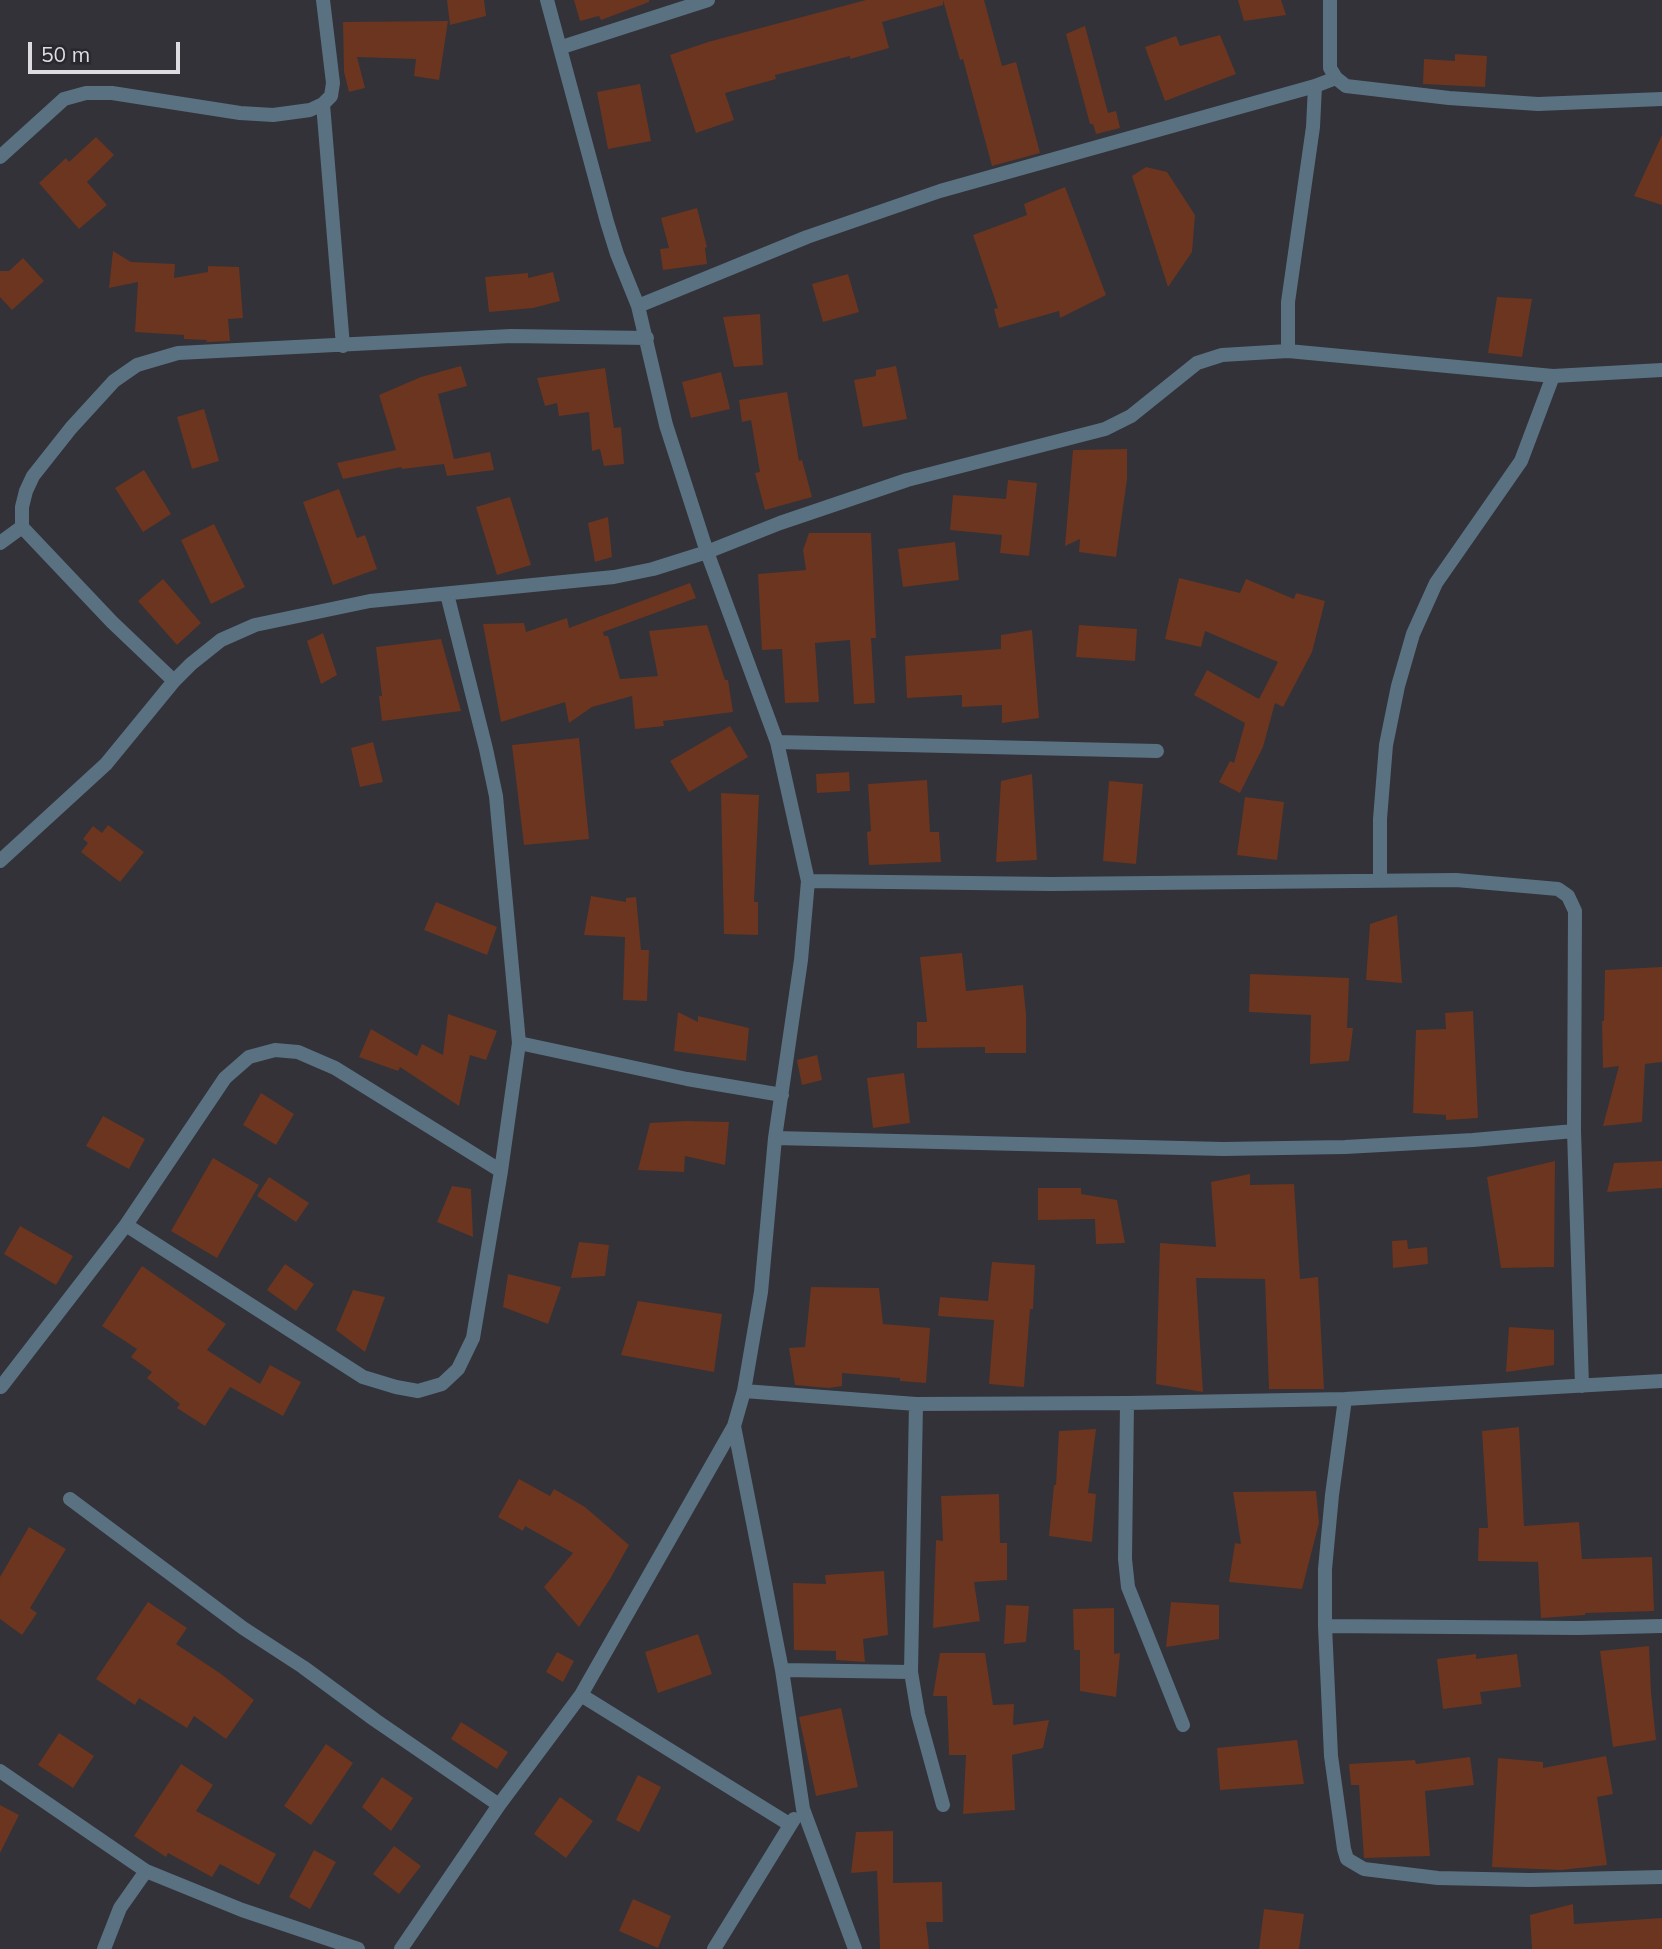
<!DOCTYPE html>
<html>
<head>
<meta charset="utf-8">
<style>
  body { margin:0 }
  #map { position:relative; width:1662px; height:1949px; overflow:hidden; background:#323238; font-family:Mulish,sans-serif }
  canvas { display:block }
  .scale { position:absolute; left:28px; top:42px; width:152px; height:32px; box-sizing:border-box; border:4px solid #dddde1; border-top:0; padding-left:9px; font-size:21px; line-height:24px; white-space:nowrap; color:#dddde1; -webkit-text-stroke:5px #28282e; paint-order:stroke }
</style>
</head>
<body>
<div id="map">
<canvas width="1662" height="1949"></canvas>
<div class="scale">50 m</div>
</div>
<script>
const g = document.querySelector('canvas').getContext('2d');
g.lineJoin = 'round';
function fill(path, color) { g.fillStyle = color; g.fill(path, 'evenodd'); }
const toPath = rows => new Path2D(rows.map(r => 'M' + r).join(''));
function strokePath(path, color, width, dash) { g.strokeStyle = color; g.lineWidth = width; g.lineCap = dash ? 'butt' : 'round'; g.setLineDash(dash || []); g.stroke(path); }
const building = toPath([
  [447,0,484,0,486,16,450,25],
  [574,0,649,0,649,2,601,20,599,16,580,21],
  [866,0,943,0,943,5,882,22,889,48,850,59,850,56,775,75,776,79,725,93,734,120,696,133,670,55,708,42],
  [943,0,984,0,1002,66,1016,62,1040,153,992,166,963,59,960,60],
  [1238,0,1281,0,1286,15,1244,21],
  [448,21,439,80,414,76,416,59,357,57,365,88,349,92,344,72,343,22],
  [1085,26,1108,113,1116,111,1120,128,1096,134,1093,124,1090,124,1066,34],
  [1220,35,1236,74,1165,101,1145,47,1176,36,1180,46],
  [1455,54,1487,56,1485,87,1423,84,1424,59,1455,61],
  [640,84,651,141,608,149,597,92],
  [1662,135,1662,205,1634,196],
  [96,137,114,155,87,182,107,205,79,229,39,183,66,158,69,162],
  [1146,167,1167,172,1195,215,1192,252,1168,287,1132,176],
  [1065,187,1106,295,1060,318,1059,311,999,328,994,309,998,308,973,235,1027,215,1024,204],
  [697,208,707,247,705,248,707,264,663,270,660,249,669,248,661,218],
  [113,251,131,262,175,264,174,278,208,272,208,266,239,267,243,318,228,319,230,341,206,342,207,340,184,339,184,335,135,332,138,282,109,288],
  [23,258,44,281,12,310,0,297,0,271,9,271],
  [553,272,560,301,533,308,489,312,485,277,528,273,528,278],
  [848,274,859,312,823,322,812,284],
  [1497,297,1532,299,1522,357,1488,353],
  [760,314,763,365,734,367,723,317],
  [461,366,467,386,438,394,454,459,490,452,494,470,447,476,444,464,402,469,401,467,343,479,337,463,396,450,379,395,421,377],
  [896,366,907,419,863,427,854,380,876,376,876,370],
  [605,368,614,428,621,427,624,464,604,466,600,449,592,451,589,412,559,416,557,403,545,406,537,378],
  [721,372,730,409,691,418,682,382],
  [787,392,799,461,802,460,812,497,765,510,755,473,760,472,751,420,742,422,739,400],
  [204,409,219,461,192,469,177,417],
  [1127,449,1127,479,1116,557,1079,552,1080,539,1065,546,1073,450],
  [144,470,171,514,143,532,115,488],
  [1008,480,1037,483,1029,556,1000,553,1002,535,950,530,953,495,1006,499],
  [339,489,357,538,365,535,377,569,333,585,303,502],
  [510,497,531,565,497,575,476,507],
  [608,517,612,557,595,562,588,523],
  [214,524,245,587,211,604,181,540],
  [809,533,871,533,876,638,871,638,875,703,854,704,850,640,815,643,819,702,785,703,782,649,762,650,758,574,806,570,803,550],
  [955,542,959,580,903,587,898,549],
  [1179,578,1240,593,1246,579,1294,599,1296,593,1325,601,1312,652,1283,707,1275,703,1263,747,1240,793,1219,782,1230,761,1234,763,1245,723,1194,695,1207,670,1259,699,1278,662,1205,631,1201,647,1165,639],
  [163,579,201,623,177,645,138,601],
  [690,583,696,598,603,632,604,636,608,636,620,679,658,676,649,631,707,625,725,680,728,680,733,712,663,721,664,726,635,729,632,696,592,707,569,723,565,702,501,722,483,624,524,623,526,632,567,618,569,628],
  [1079,625,1137,629,1135,661,1076,657],
  [1032,630,1039,718,1002,723,1002,705,962,707,962,695,907,698,905,656,1001,649,1001,635],
  [323,633,337,675,321,684,307,641],
  [441,639,461,711,382,721,379,696,382,696,376,647],
  [730,726,748,757,689,792,670,761],
  [579,738,589,839,524,845,512,745],
  [373,742,383,782,360,787,351,748],
  [849,772,850,791,817,793,816,774],
  [1032,774,1037,860,996,862,1001,781],
  [927,780,930,832,939,832,941,862,869,865,867,832,871,831,868,784],
  [1109,781,1143,784,1136,864,1103,861],
  [721,793,759,795,754,902,758,902,758,935,724,934],
  [1245,797,1284,802,1277,860,1237,855],
  [108,825,144,852,120,882,81,852,88,843,83,839,93,826,102,833],
  [591,896,626,902,626,898,636,897,641,950,649,950,647,1001,623,1000,625,937,584,935],
  [436,902,497,927,487,955,424,930],
  [1397,915,1402,983,1366,980,1370,924],
  [962,953,966,991,1023,985,1026,1014,1026,1053,985,1053,985,1047,917,1048,917,1022,927,1022,920,957],
  [1662,967,1662,1062,1645,1064,1642,1122,1603,1126,1619,1066,1603,1068,1602,1021,1604,1021,1605,970],
  [1250,974,1349,978,1347,1028,1353,1028,1349,1061,1310,1064,1311,1015,1249,1012],
  [1473,1011,1478,1118,1446,1120,1446,1115,1413,1113,1416,1030,1446,1029,1445,1013],
  [678,1012,698,1022,698,1016,749,1028,746,1061,674,1051],
  [448,1014,497,1031,486,1060,470,1055,459,1106,400,1067,398,1071,359,1057,371,1029,417,1056,422,1044,443,1055],
  [817,1055,822,1080,802,1085,797,1060],
  [904,1073,910,1123,873,1128,867,1078],
  [261,1093,294,1114,276,1145,243,1125],
  [103,1116,145,1139,129,1169,86,1146],
  [686,1121,729,1122,725,1165,685,1156,684,1172,638,1170,650,1123],
  [213,1158,259,1185,217,1258,171,1231],
  [1555,1161,1554,1267,1501,1268,1487,1177],
  [1662,1161,1662,1188,1607,1192,1614,1163],
  [1250,1174,1250,1185,1294,1184,1300,1279,1318,1277,1324,1389,1269,1389,1265,1279,1196,1278,1203,1392,1156,1384,1160,1243,1216,1247,1211,1182],
  [269,1177,309,1203,296,1222,257,1196],
  [452,1186,471,1189,473,1237,437,1222],
  [1038,1188,1081,1188,1081,1194,1117,1200,1125,1243,1096,1244,1095,1219,1038,1220],
  [20,1226,73,1256,56,1285,4,1254],
  [1407,1240,1408,1249,1427,1247,1428,1264,1393,1268,1392,1241],
  [579,1242,609,1245,605,1276,571,1278],
  [992,1262,1035,1265,1033,1309,1030,1309,1024,1387,989,1384,994,1320,938,1316,940,1297,988,1301],
  [285,1264,314,1284,296,1311,267,1290],
  [142,1266,226,1324,207,1350,260,1384,270,1365,301,1382,283,1416,230,1387,205,1426,177,1408,180,1404,147,1378,152,1372,131,1357,137,1349,102,1326],
  [508,1274,561,1287,548,1324,503,1307],
  [811,1287,879,1288,883,1324,930,1328,926,1383,900,1381,900,1378,842,1373,842,1386,829,1388,795,1385,789,1348,805,1347],
  [353,1290,385,1297,365,1352,336,1330],
  [638,1301,722,1314,714,1372,621,1355],
  [1509,1327,1554,1330,1554,1365,1506,1372],
  [1519,1427,1524,1526,1579,1522,1582,1559,1652,1557,1654,1611,1585,1613,1585,1615,1541,1618,1538,1562,1478,1561,1479,1528,1488,1528,1482,1431],
  [1096,1429,1088,1493,1096,1494,1092,1542,1049,1536,1054,1485,1056,1485,1059,1431],
  [519,1479,550,1496,554,1489,585,1507,629,1545,610,1579,579,1627,544,1587,573,1553,525,1526,523,1531,498,1517],
  [1316,1491,1319,1523,1302,1589,1229,1582,1235,1543,1241,1544,1233,1492],
  [999,1494,1000,1543,1007,1543,1007,1580,974,1582,980,1621,933,1628,936,1540,943,1541,941,1496],
  [29,1527,66,1549,30,1608,37,1613,22,1635,0,1619,0,1577],
  [884,1571,888,1635,863,1639,865,1662,836,1660,836,1651,794,1650,793,1583,826,1584,825,1575],
  [148,1602,187,1628,176,1644,221,1674,254,1700,226,1739,194,1716,187,1728,139,1698,135,1705,96,1679],
  [1171,1602,1219,1605,1219,1639,1166,1647],
  [1006,1605,1029,1606,1026,1642,1004,1644],
  [1114,1608,1114,1654,1120,1653,1116,1697,1080,1691,1080,1650,1074,1650,1073,1609],
  [698,1634,712,1674,658,1693,645,1652],
  [1649,1646,1651,1692,1656,1740,1613,1747,1600,1651],
  [557,1652,574,1661,563,1682,546,1672],
  [940,1653,985,1653,993,1705,1014,1704,1013,1725,1049,1720,1043,1748,1012,1755,1015,1810,963,1814,966,1755,949,1755,947,1696,933,1696],
  [1476,1654,1476,1659,1517,1654,1521,1687,1480,1692,1482,1704,1443,1709,1437,1659],
  [841,1708,858,1787,816,1796,799,1717],
  [461,1722,508,1752,497,1769,451,1739],
  [59,1733,94,1756,73,1788,38,1765],
  [1297,1740,1304,1784,1220,1790,1217,1748],
  [326,1744,353,1763,311,1825,284,1806],
  [1606,1756,1613,1794,1597,1797,1607,1865,1561,1870,1492,1867,1498,1758,1543,1762,1543,1768],
  [1470,1757,1474,1785,1425,1791,1430,1856,1364,1858,1359,1785,1351,1785,1349,1764,1415,1760,1416,1764],
  [181,1764,213,1785,196,1811,276,1854,259,1885,220,1864,212,1877,168,1853,166,1857,134,1836],
  [638,1775,661,1787,639,1832,616,1820],
  [382,1777,413,1798,391,1831,362,1807],
  [560,1797,593,1821,566,1858,534,1834],
  [0,1805,19,1815,0,1853],
  [893,1831,893,1883,942,1882,943,1922,926,1922,929,1949,880,1949,877,1871,851,1873,856,1832],
  [394,1846,421,1866,399,1894,373,1874],
  [314,1850,336,1862,310,1909,289,1897],
  [633,1899,671,1916,658,1948,619,1931],
  [1573,1904,1574,1924,1662,1918,1662,1949,1532,1949,1530,1915],
  [1264,1909,1304,1914,1299,1949,1259,1949]
]);
const street = toPath([
  [1330,0,1330,68,1336,78,1346,86,1449,98,1538,104,1662,99],
  [562,47,708,0],
  [323,104,343,346],
  [0,157,64,99,86,93,112,93,240,113,273,115,310,110,323,104,331,96,333,83,323,0],
  [638,306,807,237,940,191,1315,86,1336,78],
  [1288,351,1288,302,1313,127,1315,86],
  [0,543,22,527],
  [447,594,486,749,496,796,519,1043],
  [174,681,112,622,22,527,22,507,26,491,33,476,71,428,114,381,137,365,178,353,511,336,647,338],
  [777,742,1157,751],
  [0,861,106,764,174,681,191,664,221,640,255,625,370,601,614,577,653,569,707,552,780,523,907,480,1105,429,1131,416,1197,363,1222,355,1288,351,1553,376,1662,370],
  [1380,880,1380,819,1386,745,1398,686,1413,634,1436,583,1521,461,1553,376],
  [808,881,1051,884,1456,880,1558,889,1568,896,1575,911,1574,1131,1582,1386],
  [775,1138,1223,1149,1345,1147,1473,1140,1574,1131],
  [126,1225,363,1377,396,1387,418,1391,442,1384,458,1369,473,1338,501,1171,519,1043,687,1079,782,1095],
  [1,1387,126,1225,225,1078,249,1057,275,1050,298,1052,335,1068,501,1171],
  [744,1391,916,1404,1127,1403,1345,1399,1662,1381],
  [1345,1399,1332,1495,1325,1569,1325,1626,1331,1756,1344,1849,1347,1859,1364,1869,1438,1878,1530,1880,1662,1877],
  [1127,1403,1125,1559,1128,1587,1183,1725],
  [916,1404,911,1672,918,1714,943,1805],
  [734,1426,782,1670,803,1809,855,1949],
  [70,1499,243,1628,303,1667,375,1720,499,1805],
  [1325,1626,1578,1628,1662,1626],
  [782,1670,911,1672],
  [581,1695,789,1824],
  [0,1771,146,1871,242,1910,358,1949],
  [104,1949,120,1908,146,1871],
  [401,1949,499,1805,581,1695,734,1426,744,1391,761,1292,775,1138,801,960,808,881,777,742,707,552,666,425,638,306,617,254,607,222,547,0],
  [714,1949,794,1819]
]);
fill(building, '#6c351f');
strokePath(street, '#5a7182', 14);
</script>
</body>
</html>
